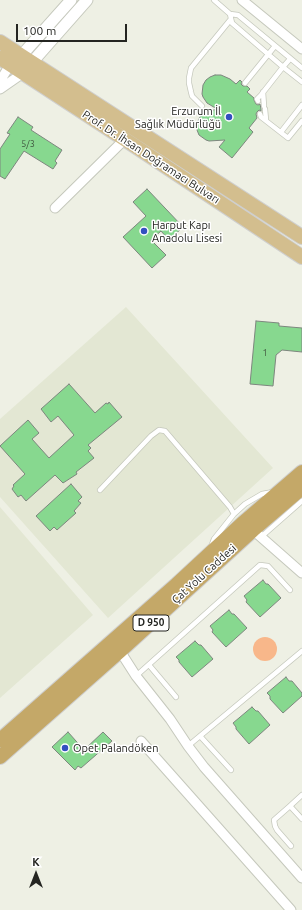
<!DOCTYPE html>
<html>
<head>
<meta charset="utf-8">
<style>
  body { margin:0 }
  #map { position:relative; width:302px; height:910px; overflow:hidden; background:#eef0e4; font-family:Ubuntu,sans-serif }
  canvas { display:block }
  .north { position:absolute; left:16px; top:854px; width:40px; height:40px; -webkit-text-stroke:3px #fff; paint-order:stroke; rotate:0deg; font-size:11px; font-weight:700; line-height:16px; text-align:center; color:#242521 }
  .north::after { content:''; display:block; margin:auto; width:14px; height:18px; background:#242521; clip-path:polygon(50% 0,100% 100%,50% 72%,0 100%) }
  .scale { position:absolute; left:16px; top:24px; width:111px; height:18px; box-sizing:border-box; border:2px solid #242521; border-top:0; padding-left:5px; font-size:12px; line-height:14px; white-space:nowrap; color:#242521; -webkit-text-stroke:3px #fff; paint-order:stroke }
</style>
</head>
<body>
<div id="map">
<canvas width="302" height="910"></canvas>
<div class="north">K</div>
<div class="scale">100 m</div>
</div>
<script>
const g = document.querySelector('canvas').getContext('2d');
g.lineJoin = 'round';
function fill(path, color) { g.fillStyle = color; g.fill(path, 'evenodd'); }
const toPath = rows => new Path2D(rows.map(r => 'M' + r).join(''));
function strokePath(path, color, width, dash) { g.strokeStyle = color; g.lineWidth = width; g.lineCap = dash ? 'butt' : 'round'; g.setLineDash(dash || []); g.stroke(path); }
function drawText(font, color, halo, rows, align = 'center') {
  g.font = font + ' Ubuntu,sans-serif'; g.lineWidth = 3; g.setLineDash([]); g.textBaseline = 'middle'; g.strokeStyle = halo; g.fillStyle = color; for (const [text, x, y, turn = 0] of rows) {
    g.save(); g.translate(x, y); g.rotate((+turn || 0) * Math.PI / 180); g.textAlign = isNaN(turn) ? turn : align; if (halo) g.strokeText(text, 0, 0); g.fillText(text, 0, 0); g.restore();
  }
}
const built = toPath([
  [126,307,273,468,108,618,0,497,0,419],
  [0,507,93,615,0,698]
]);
const green = toPath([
  '253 649a12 12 0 1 1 24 0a12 12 0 1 1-24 0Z'
]);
const building = toPath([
  [215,75,221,75,230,79,236,84,240,80,242,82,241,84,243,86,247,86,250,89,247,92,254,98,254,100,256,104,258,105,260,104,261,109,261,111,259,110,257,112,256,114,257,118,249,128,253,132,232,158,219,147,225,140,209,141,206,140,199,135,197,130,197,123,201,115,204,113,217,109,207,103,203,97,202,94,203,85,206,80,210,77,215,75],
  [18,117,33,127,31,130,62,150,55,161,57,163,53,169,24,151,5,179,0,176,0,149,10,134,7,133,18,117],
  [147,189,183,227,169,240,161,231,151,240,166,255,152,268,123,237,146,216,133,202,147,189],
  [256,321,279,323,279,326,302,328,302,352,282,350,276,355,273,386,250,384,256,321],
  [69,384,95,413,106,403,108,404,109,402,122,417,88,445,91,448,88,451,94,458,76,472,77,474,63,483,55,475,26,501,21,495,18,497,12,489,14,486,13,485,25,474,0,446,28,420,39,433,32,439,49,458,74,435,58,416,51,422,41,409,69,384],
  [71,484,82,497,78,501,81,503,74,511,76,513,57,530,54,527,50,531,36,516,71,484],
  [263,580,266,584,268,584,281,598,260,617,246,602,247,600,244,596,263,580],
  [229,610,232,614,234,614,247,628,226,647,212,632,213,630,210,626,229,610],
  [195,641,199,645,201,645,213,659,192,677,179,662,179,660,176,657,195,641],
  [286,677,289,681,292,681,302,693,302,696,283,713,270,699,270,696,267,693,286,677],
  [252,707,256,711,258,711,270,725,249,744,236,729,236,727,233,723,252,707],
  [68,732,84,750,103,732,112,741,81,768,78,766,75,770,52,747,68,732]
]);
const service = toPath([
  [214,0,230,14,232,23,283,67,261,95,257,99,258,101],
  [230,14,238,15,302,68],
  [290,59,283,67,302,82],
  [245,83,275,46],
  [263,92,264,106],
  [202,106,192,96,191,92,189,83,189,78,191,68,231,19],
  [265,109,266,120],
  [260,114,261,117,288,138,302,121],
  [281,132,302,105],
  [100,490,151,436,159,430,165,431,230,507,234,514],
  [261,537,302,501],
  [211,547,214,539,234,514,245,504,262,494,273,492],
  [149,665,176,697],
  [136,676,260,565,268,566,290,590],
  [200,736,231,770],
  [188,746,302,651],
  [302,795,290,806,302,819],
  [290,806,274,820,275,826,277,830,291,846]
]);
const minor = toPath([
  [242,0,302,49],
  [0,81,10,65],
  [0,89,23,73],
  [55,208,125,139],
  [253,530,302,573],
  [120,651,136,676,170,719,188,746,204,767,302,878],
  [141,741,291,910]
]);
const tertiary = toPath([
  [16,60,21,56,71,0],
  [27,68,87,0]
]);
const primary = toPath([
  [0,42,302,237],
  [0,58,135,146,302,257]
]);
const trunk = toPath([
  [0,740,176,585,244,522,302,472],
  [0,757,120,651,253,530,302,488]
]);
const markers = [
  [229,117,4,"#334fc0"],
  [144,231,4,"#334fc0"],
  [65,748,4,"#334fc0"]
];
const numberNames = [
  ["5/3",28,144],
  ["1",265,353]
];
const shields = [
  [151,623,36]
];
const shieldNames = [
  ["D 950",151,623]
];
const poiNames = [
  ["Erzurum İl",221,111,"right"],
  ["Sağlık Müdürlüğü",221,124,"right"],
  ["Harput Kapı",152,225],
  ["Anadolu Lisesi",152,238],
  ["Opet Palandöken",73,748]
];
const streetNames = [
  ["Prof. Dr. İhsan Doğramacı Bulvarı",151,157,33],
  ["Çat Yolu Caddesi",204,574,-42]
];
fill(built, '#e3e7d3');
fill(green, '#f8b78a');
fill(building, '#87d88f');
strokePath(building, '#7d867e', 1);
strokePath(service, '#c5c8bc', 6);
strokePath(minor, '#c5c8bc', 11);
strokePath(tertiary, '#c5c8bc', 13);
strokePath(primary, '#cfcfce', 16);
strokePath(trunk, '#cfcfce', 16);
strokePath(service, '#fff', 4.5);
strokePath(minor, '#fff', 9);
strokePath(tertiary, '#fff', 11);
strokePath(primary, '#d3be8e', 14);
strokePath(trunk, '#c4a868', 14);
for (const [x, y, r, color] of markers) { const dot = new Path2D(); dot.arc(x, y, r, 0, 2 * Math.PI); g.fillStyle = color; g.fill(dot); strokePath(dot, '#fff', 1.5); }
drawText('9px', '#3d523c', null, numberNames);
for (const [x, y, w] of shields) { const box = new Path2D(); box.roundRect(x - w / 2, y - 8, w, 16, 3); g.fillStyle = '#fff'; g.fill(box); strokePath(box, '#242521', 1); }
drawText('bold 10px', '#242521', null, shieldNames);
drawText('11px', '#242521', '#fff', poiNames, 'left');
drawText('11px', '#242521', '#fff', streetNames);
</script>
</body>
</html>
